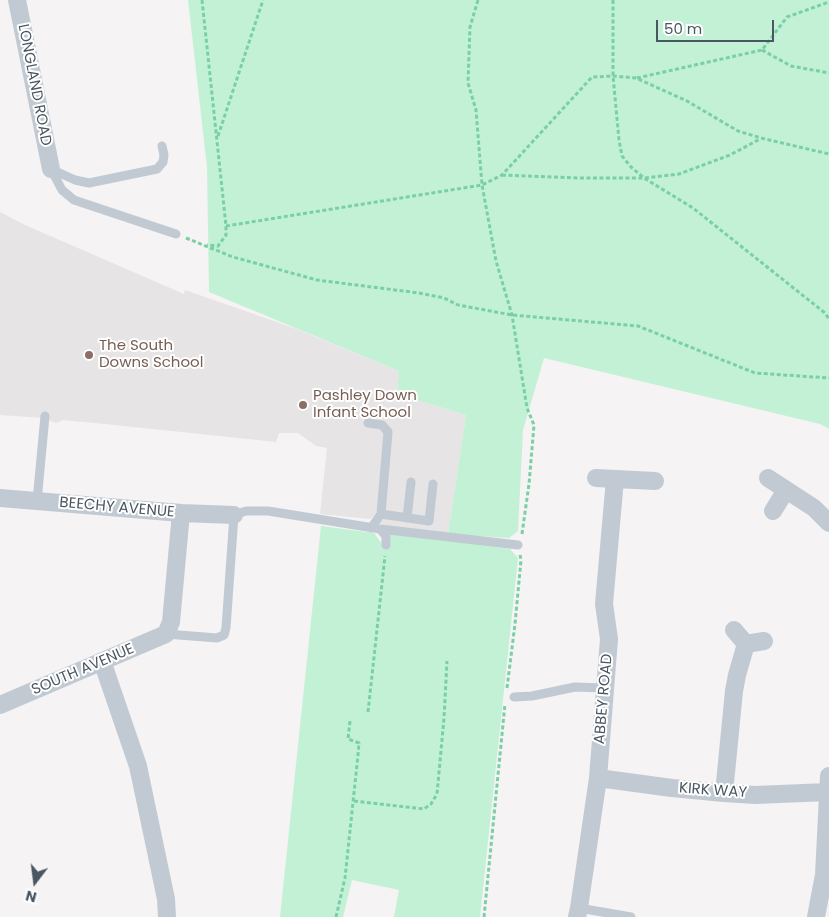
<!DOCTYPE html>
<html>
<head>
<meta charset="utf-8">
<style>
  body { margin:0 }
  #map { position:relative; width:829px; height:917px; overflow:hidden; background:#f5f3f3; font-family:Poppins,sans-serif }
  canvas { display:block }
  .north { position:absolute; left:10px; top:857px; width:50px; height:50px; -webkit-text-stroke:4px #fff; paint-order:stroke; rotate:195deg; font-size:14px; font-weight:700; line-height:20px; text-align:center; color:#4a5661 }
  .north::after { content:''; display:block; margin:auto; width:18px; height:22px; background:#4a5661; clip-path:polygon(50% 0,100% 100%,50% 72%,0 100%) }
  .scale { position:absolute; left:656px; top:20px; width:118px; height:22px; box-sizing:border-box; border:2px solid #4a5661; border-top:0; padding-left:6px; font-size:15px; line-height:18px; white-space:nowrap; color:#4a5661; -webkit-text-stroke:4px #fff; paint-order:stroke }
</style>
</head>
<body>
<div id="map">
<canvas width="829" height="917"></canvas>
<div class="north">N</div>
<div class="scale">50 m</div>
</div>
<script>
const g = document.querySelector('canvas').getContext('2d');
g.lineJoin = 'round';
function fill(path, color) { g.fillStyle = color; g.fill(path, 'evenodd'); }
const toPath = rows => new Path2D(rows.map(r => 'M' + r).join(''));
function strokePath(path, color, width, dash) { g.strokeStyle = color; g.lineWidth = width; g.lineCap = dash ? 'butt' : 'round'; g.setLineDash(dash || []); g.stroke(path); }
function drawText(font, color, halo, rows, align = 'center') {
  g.font = font + ' Poppins,sans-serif'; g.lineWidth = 4; g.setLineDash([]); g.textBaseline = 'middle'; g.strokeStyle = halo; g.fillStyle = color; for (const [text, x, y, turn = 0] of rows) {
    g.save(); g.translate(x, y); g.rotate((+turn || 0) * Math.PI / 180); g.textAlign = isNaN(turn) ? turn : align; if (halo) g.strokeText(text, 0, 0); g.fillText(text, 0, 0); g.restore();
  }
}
const education = toPath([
  [0,212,25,225,184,294,185,290,294,328,399,371,397,394,466,415,448,534,381,525,374,516,370,519,320,514,327,448,316,446,298,433,279,433,276,442,105,424,63,420,56,423,44,418,0,415]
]);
const green = toPath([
  [188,0,829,0,829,429,820,424,544,358,523,430,518,531,509,538,448,534,466,415,397,394,399,371,209,292,207,167],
  [321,526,374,533,382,544,390,545,391,532,510,549,518,558,480,917,394,917,399,890,352,880,343,917,280,917]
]);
const path = toPath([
  [202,0,226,226,226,235,218,246,207,245],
  [478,0,470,27,468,83,476,110,482,185,496,261,512,315,527,408,534,425,529,484,522,534],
  [613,0,613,76,619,140,622,156,631,167,644,178,693,208,825,313,829,319],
  [762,50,791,66,829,73],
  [637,78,762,50,787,17,829,2],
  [218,136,263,0],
  [502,175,578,178,644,178,679,174,730,155,760,139],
  [226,226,482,185,502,175,592,77,613,76,636,78,687,101,738,131,761,138,829,154],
  [186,238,233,257,317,280,419,293,444,298,458,305,512,315,638,326,755,373,829,378],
  [507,688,515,624,521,560,520,555],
  [368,712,385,556],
  [354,801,424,809,431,804,437,794,444,718,447,661],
  [336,917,345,878,358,755,359,743,348,739,350,721],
  [484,917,505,704]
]);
const service = toPath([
  [51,169,62,190,74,200,176,234],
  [51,169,75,180,89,183,157,169,163,162,164,155,162,146],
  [368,423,382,425,388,432,381,514],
  [37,501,45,416],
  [407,518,411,482],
  [371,528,381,514,429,521,433,484],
  [380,529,386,536,386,545],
  [166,634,217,638,224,635,226,628,234,515,246,511,268,511,380,529,518,545],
  [514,697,532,696,575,687,604,688],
  [579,908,631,917]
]);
const minor = toPath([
  [17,0,51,169],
  [596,478,655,481],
  [768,478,814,508,829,523],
  [0,498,181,513,234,515],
  [773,511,786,490],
  [734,630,746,644],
  [102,661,138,766,166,899,167,917],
  [0,705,166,634,171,622,181,513],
  [598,778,672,788,724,793,755,795,828,792],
  [724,793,734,691,737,675,746,644,764,641],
  [577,917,579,908,598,778,609,639,604,604,615,479],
  [816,917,824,875,829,776]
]);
const markers = [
  [89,355,5,"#8d6e63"],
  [303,405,5,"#8d6e63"]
];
const streetNames = [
  ["LONGLAND ROAD",34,85,79],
  ["BEECHY AVENUE",117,508,5],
  ["SOUTH AVENUE",83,670,-23],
  ["ABBEY ROAD",604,699,-85],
  ["KIRK WAY",713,791,4]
];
const educationNames = [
  ["The South",99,346],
  ["Downs School",99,363],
  ["Pashley Down",313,396],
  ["Infant School",313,413]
];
fill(education, '#e6e4e5');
fill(green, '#c3f1d5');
strokePath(path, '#7ad0a6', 3, [4, 2.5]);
strokePath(service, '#c1cad2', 9);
strokePath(minor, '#c1cad2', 18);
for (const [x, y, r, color] of markers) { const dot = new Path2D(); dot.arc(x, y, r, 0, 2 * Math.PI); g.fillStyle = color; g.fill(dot); strokePath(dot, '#fff', 2); }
drawText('15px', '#4a5661', '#fff', streetNames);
drawText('15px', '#785e54', '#fff', educationNames, 'left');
</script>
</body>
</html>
